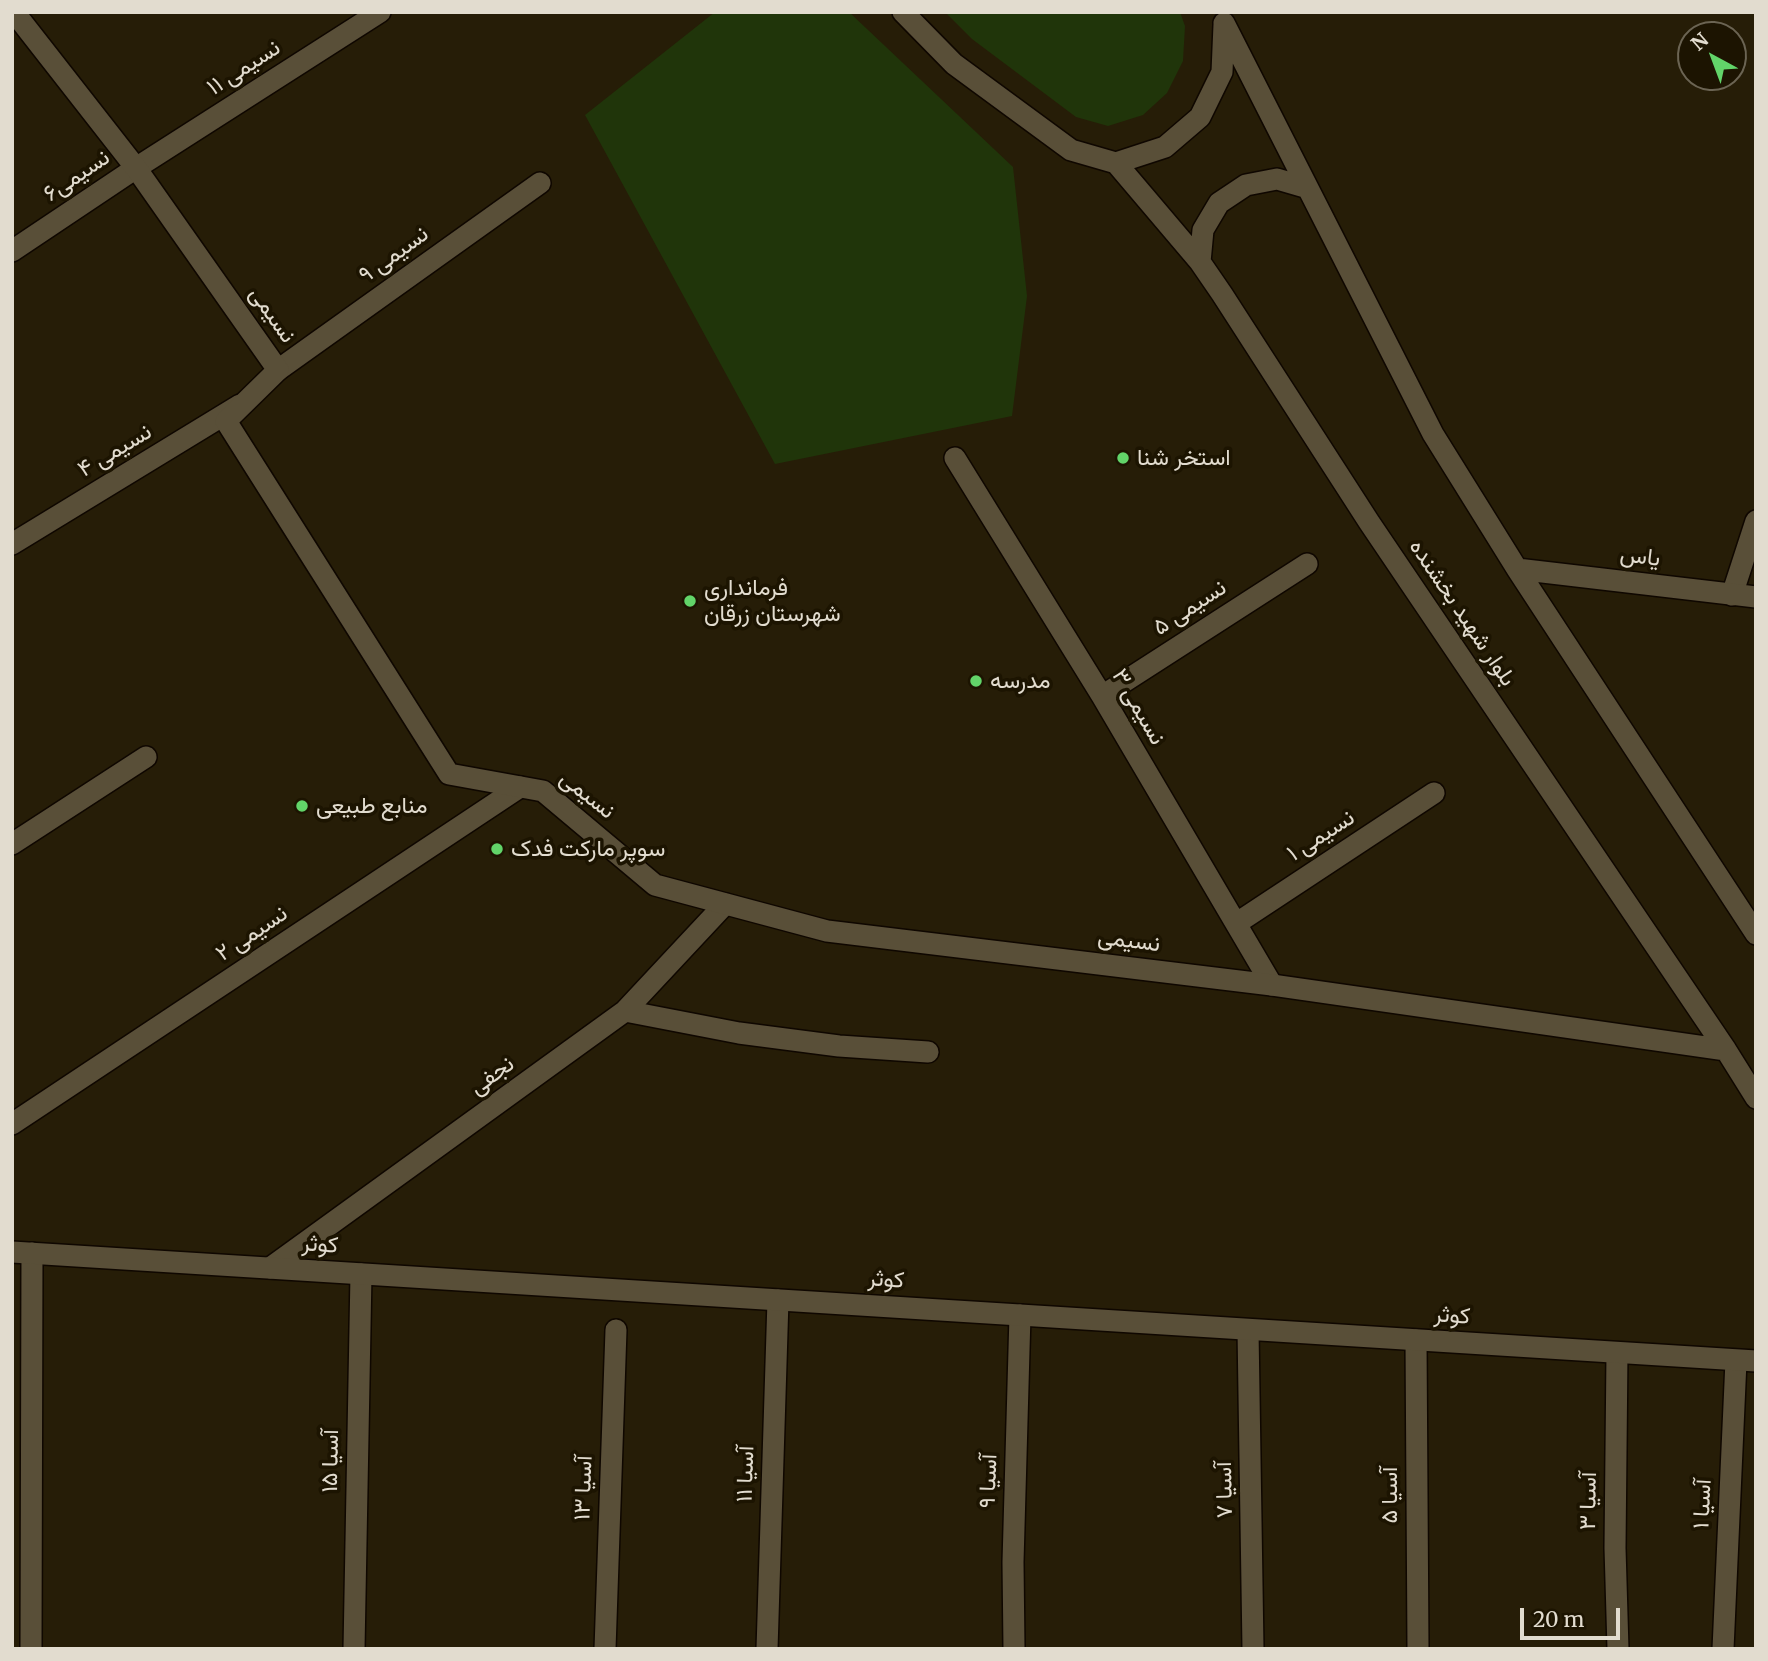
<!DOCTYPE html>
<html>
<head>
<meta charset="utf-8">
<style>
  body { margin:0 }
  #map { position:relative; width:1768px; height:1661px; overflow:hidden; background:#261d07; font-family:Merriweather,serif }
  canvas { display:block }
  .frame { position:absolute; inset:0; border:14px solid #e2dccf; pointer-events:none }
  .north { position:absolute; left:1677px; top:21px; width:70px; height:70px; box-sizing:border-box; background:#1c1401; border:2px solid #6b6453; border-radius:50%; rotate:319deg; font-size:19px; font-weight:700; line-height:28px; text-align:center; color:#e2dccf }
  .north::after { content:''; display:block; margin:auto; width:24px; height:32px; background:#62d469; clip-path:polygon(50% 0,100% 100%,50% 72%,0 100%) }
  .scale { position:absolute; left:1520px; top:1608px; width:100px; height:32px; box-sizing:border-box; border:4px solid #e2dccf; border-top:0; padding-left:9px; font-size:21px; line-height:24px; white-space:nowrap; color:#e2dccf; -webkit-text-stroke:5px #1c1401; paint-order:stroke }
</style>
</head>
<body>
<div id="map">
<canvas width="1768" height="1661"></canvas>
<div class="frame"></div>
<div class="north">N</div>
<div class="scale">20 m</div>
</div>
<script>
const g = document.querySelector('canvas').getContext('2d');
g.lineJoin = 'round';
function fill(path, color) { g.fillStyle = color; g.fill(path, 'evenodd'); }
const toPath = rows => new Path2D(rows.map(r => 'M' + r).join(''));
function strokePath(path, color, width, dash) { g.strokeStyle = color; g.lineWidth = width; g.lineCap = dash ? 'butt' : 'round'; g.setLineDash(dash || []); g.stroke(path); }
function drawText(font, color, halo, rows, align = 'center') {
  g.font = font + ' Merriweather,Vazirmatn,serif'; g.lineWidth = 7; g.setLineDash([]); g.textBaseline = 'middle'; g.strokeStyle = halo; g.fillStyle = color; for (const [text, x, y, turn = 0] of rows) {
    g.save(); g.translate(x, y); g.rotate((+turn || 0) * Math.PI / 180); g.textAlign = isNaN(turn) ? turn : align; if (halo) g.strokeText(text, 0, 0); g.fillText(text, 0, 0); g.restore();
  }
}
const green = toPath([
  [715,12,849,12,1013,167,1027,296,1012,416,775,464,585,115],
  [945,12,1180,12,1185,26,1183,61,1167,93,1143,115,1108,126,1076,117,972,39]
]);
const street = toPath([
  [12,251,136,168,380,12],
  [278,370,540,183],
  [955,458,1102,696,1272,985],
  [12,544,240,405],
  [1732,595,1756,521],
  [1102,696,1307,564],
  [12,844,146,757],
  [1237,923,1434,793],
  [625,1011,739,1033,839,1046,928,1052],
  [12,1124,520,787],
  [270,1268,625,1011,725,904],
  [1248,1330,1253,1649],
  [1416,1340,1418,1649],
  [1617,1353,1615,1548,1618,1649],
  [31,1649,32,1253],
  [354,1649,361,1274],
  [605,1649,616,1330],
  [767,1649,778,1300],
  [1014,1649,1013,1562,1020,1315],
  [1723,1649,1736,1361]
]);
const secondary = toPath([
  [14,12,136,168,278,370,226,421,449,774,543,791,655,885,827,931,1272,985,1726,1050],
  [903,12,954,64,1071,150,1116,163,1165,147,1200,117,1222,72,1224,25],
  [1224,23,1433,434,1517,569,1756,934],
  [1116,163,1200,262,1222,294,1369,522,1726,1050,1756,1098],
  [1200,262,1203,230,1219,203,1246,185,1277,179,1308,188],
  [1517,569,1756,597],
  [12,1252,1756,1361]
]);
const markers = [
  [1123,458,7,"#62d469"],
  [690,601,7,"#62d469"],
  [976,681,7,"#62d469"],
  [302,806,7,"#62d469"],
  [497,849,7,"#62d469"]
];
const streetNames = [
  ["نسیمی ۱۱",244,68,-33],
  ["نسیمی۶",77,176,-34],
  ["نسیمی ۹",394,255,-36],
  ["نسیمی",272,315,55],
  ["نسیمی ۴",115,451,-31],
  ["یاس",1640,557,7],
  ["نسیمی ۵",1190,608,-33],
  ["بلوار شهید بخشنده",1462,613,56],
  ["نسیمی ۳",1138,707,60],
  ["نسیمی",587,795,38],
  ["نسیمی ۱",1321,836,-33],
  ["نسیمی ۲",252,934,-34],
  ["نسیمی",1129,941,7],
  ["نجفی",492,1076,-36],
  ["کوثر",320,1245,4],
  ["کوثر",886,1280,4],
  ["کوثر",1452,1316,4],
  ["آسیا ۱۵",331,1461,-89],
  ["آسیا ۱۱",746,1474,-88],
  ["آسیا ۹",989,1481,-88],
  ["آسیا ۱۳",584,1488,-88],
  ["آسیا ۷",1225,1490,-91],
  ["آسیا ۵",1390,1495,-90],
  ["آسیا ۳",1589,1501,-89],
  ["آسیا ۱",1703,1504,-87]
];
const poiNames = [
  ["استخر شنا",1137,458],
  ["فرمانداری",704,588],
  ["شهرستان زرقان",704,614],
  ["مدرسه",990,681],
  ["منابع طبیعی",316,806],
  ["سوپر مارکت فدک",511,849]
];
fill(green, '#20350a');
strokePath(street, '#0f0700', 24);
strokePath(secondary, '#0f0700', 24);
strokePath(street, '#594f38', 21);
strokePath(secondary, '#594f38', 21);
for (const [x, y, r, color] of markers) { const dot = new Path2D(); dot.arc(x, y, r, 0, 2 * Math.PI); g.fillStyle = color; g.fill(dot); strokePath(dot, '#1c1401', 2.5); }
drawText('23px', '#e2dccf', '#1c1401', streetNames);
drawText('23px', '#e2dccf', '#1c1401', poiNames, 'left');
</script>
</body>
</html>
